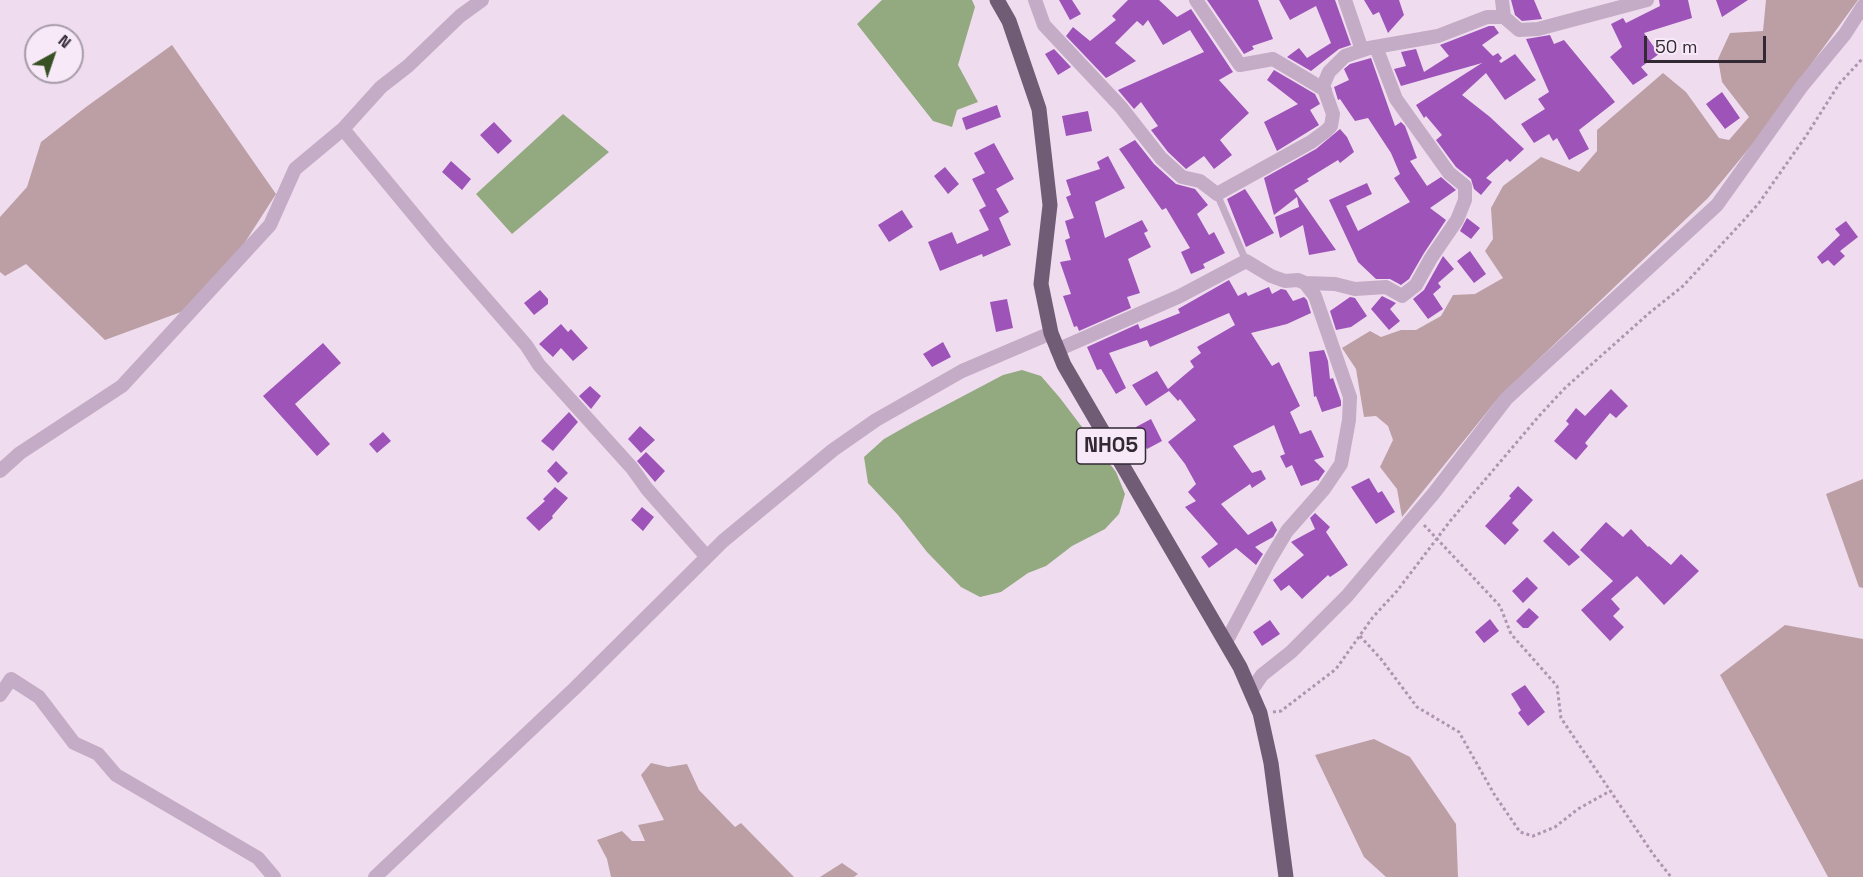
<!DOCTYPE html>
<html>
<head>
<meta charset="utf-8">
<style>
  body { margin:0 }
  #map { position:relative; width:1863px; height:877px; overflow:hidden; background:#efddef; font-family:"Space Grotesk",sans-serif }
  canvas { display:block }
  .north { position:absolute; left:24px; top:24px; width:60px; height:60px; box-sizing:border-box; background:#f7e9f7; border:2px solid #a89ca9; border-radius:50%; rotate:40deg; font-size:16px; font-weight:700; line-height:24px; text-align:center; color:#322934 }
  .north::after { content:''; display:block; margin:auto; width:21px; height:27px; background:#385123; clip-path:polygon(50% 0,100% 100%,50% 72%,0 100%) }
  .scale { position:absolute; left:1644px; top:36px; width:122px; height:27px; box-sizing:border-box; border:3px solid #322934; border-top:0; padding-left:8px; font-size:18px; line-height:21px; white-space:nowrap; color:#322934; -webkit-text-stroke:4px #f7e9f7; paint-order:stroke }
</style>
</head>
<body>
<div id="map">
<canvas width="1863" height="877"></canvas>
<div class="north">N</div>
<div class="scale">50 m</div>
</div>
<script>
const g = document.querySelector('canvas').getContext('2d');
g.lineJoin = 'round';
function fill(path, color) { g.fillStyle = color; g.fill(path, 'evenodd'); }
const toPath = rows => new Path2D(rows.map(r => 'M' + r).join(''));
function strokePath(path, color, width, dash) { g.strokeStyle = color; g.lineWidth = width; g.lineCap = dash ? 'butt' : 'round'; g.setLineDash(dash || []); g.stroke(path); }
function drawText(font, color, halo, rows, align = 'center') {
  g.font = font + ' "Space Grotesk",sans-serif'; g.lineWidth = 6; g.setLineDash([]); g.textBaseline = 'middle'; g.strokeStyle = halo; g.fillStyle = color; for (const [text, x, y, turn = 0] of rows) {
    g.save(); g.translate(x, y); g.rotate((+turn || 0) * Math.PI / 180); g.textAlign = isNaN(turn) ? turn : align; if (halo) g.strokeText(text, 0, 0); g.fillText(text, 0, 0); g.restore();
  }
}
const green = toPath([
  [1766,0,1858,0,1756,140,1708,198,1500,396,1402,517,1397,489,1380,467,1393,440,1388,426,1376,416,1364,417,1356,369,1342,348,1370,331,1381,337,1401,330,1416,330,1441,316,1453,295,1475,294,1503,278,1485,251,1493,239,1491,208,1503,186,1541,157,1579,172,1597,151,1597,130,1663,73,1686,92,1719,138,1729,140,1749,117,1722,82,1718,59,1730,33,1763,31],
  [172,45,276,194,231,264,181,312,105,340,26,264,5,276,0,272,0,217,27,187,41,142,86,107],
  [1863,479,1863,588,1859,587,1826,494],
  [1785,625,1863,639,1863,877,1828,877,1720,675],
  [1374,739,1410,757,1456,824,1458,877,1386,877,1364,857,1315,755],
  [651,763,668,767,687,764,699,790,735,827,741,823,794,877,611,877,607,859,597,840,622,831,632,841,645,841,638,825,664,820,641,775],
  [842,863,858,874,854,877,820,877]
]);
const water = toPath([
  [882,0,972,0,975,7,958,65,978,102,957,110,952,127,933,121,857,24],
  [563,114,609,152,512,234,476,194],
  [1022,370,1041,376,1060,398,1116,472,1125,494,1119,514,1105,529,1072,546,1046,566,1028,573,1001,592,980,597,961,587,927,552,898,515,868,483,864,457,884,439,912,423,1003,375]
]);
const building = toPath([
  [1059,0,1072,0,1081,14,1070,20],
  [1128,0,1159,0,1177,17,1191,9,1233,72,1219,80,1249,113,1220,140,1232,155,1214,169,1204,156,1186,169,1168,152,1151,130,1158,126,1141,102,1134,109,1118,90,1204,52,1190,30,1163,45,1148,20,1143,26,1137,21,1115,43,1136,61,1106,78,1066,36,1073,27,1090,41,1116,20,1112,16],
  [1207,0,1258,0,1273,39,1252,46,1254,49,1244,54],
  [1279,0,1335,0,1351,45,1339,49,1311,71,1287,57,1299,48,1307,58,1331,43,1316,6,1290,20],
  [1364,0,1399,0,1404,15,1388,33,1379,12,1373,15],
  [1511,0,1534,0,1542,19,1522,21,1515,15],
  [1659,0,1688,0,1692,18,1644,33,1659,54,1641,67,1648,75,1633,85,1610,57,1622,47,1611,24,1623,18,1626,23,1660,6],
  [1716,0,1748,0,1722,17],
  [1489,26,1494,26,1499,33,1482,45,1493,56,1498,53,1502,58,1499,61,1501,63,1515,54,1536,80,1505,100,1486,73,1462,95,1490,117,1524,149,1510,162,1507,159,1486,178,1492,182,1481,195,1474,189,1471,179,1456,167,1436,140,1442,135,1426,116,1424,118,1416,105,1482,63,1401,86,1394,69,1406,66,1401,52,1416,49,1424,72,1449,56,1440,45],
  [1550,35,1554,44,1564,40,1615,102,1579,130,1589,149,1569,160,1557,138,1553,141,1549,134,1534,143,1521,124,1545,109,1538,99,1549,92,1526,39],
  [1054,49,1071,67,1058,75,1045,54],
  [1371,58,1395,126,1401,122,1405,126,1417,158,1410,161,1427,186,1441,177,1456,190,1430,208,1446,220,1424,253,1409,279,1401,285,1390,279,1376,279,1358,262,1329,200,1367,183,1372,194,1346,206,1358,231,1410,202,1394,178,1400,174,1391,153,1368,118,1355,121,1340,99,1338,100,1334,87,1349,80,1344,69,1350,64],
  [1274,70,1315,94,1320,104,1310,110,1319,125,1277,151,1264,122,1298,104,1267,80],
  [1722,92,1740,118,1725,129,1706,104],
  [997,105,1001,117,966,130,962,118],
  [1088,111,1092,131,1066,136,1062,116],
  [494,122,512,141,498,154,480,135],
  [1340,129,1347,137,1354,152,1340,163,1338,160,1307,179,1309,181,1294,190,1336,250,1309,255,1303,225,1280,238,1275,217,1299,207,1297,197,1274,215,1264,178,1316,149],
  [1135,140,1154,164,1176,184,1195,189,1208,205,1197,214,1209,235,1214,232,1225,253,1203,264,1205,268,1191,274,1181,252,1190,248,1166,208,1162,210,1119,149],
  [994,143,1014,179,996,189,1009,212,999,218,1011,245,983,257,982,254,940,271,928,242,952,232,957,244,989,230,979,210,986,206,972,179,985,173,974,153],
  [1108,156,1125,188,1095,202,1105,238,1142,220,1148,231,1144,233,1151,247,1128,259,1140,293,1127,297,1131,308,1079,331,1077,326,1074,327,1063,296,1071,294,1060,262,1071,260,1065,240,1070,238,1065,221,1074,218,1066,197,1071,195,1066,180,1100,169,1097,162],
  [451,161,471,179,462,190,442,172],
  [945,167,959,184,948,194,934,176],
  [1245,189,1274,233,1246,247,1227,199],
  [902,210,913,227,889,242,878,225],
  [1467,218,1480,228,1471,239,1460,231],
  [1846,221,1858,237,1840,251,1845,256,1834,266,1828,260,1822,264,1817,257,1840,235,1835,229],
  [1470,251,1486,274,1474,283,1457,261],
  [1443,256,1454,269,1438,283,1441,287,1433,294,1443,309,1428,319,1413,299,1424,290],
  [1229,280,1238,296,1246,292,1248,296,1269,287,1272,294,1281,289,1286,290,1293,301,1304,297,1307,300,1311,313,1287,324,1251,333,1272,366,1279,362,1300,406,1290,412,1300,434,1311,430,1324,457,1314,460,1325,471,1318,481,1317,480,1301,486,1292,465,1286,468,1280,456,1285,454,1274,425,1233,446,1252,473,1261,470,1266,479,1252,488,1250,484,1221,504,1248,535,1272,521,1277,530,1273,537,1255,547,1263,554,1256,565,1236,548,1209,568,1201,557,1218,544,1185,507,1196,501,1188,492,1196,484,1185,464,1168,442,1196,420,1180,399,1178,401,1169,391,1146,406,1132,385,1157,371,1168,389,1194,367,1190,361,1201,353,1197,347,1235,325,1229,313,1150,347,1147,340,1109,353,1126,388,1116,394,1101,369,1097,370,1087,347,1138,324,1140,329,1180,313,1178,309],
  [540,290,548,299,548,304,534,315,524,303],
  [1382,296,1396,303,1390,309,1400,321,1389,330,1371,309],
  [1350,297,1355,298,1367,316,1351,327,1336,330,1330,311],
  [1007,299,1013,328,996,332,990,302],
  [561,324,568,332,571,329,588,348,573,361,561,348,553,357,539,344],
  [943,342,951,357,932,367,923,354],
  [323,343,341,363,295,404,330,444,317,456,263,396],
  [1324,350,1328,361,1330,379,1333,378,1341,401,1341,406,1322,412,1316,396,1314,397,1309,352],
  [590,386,601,396,591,409,579,396],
  [1611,389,1628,406,1616,418,1610,413,1585,443,1588,446,1576,460,1554,441,1569,424,1566,421,1576,408,1585,416],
  [569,412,578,422,553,451,541,441],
  [1151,419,1162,441,1147,449,1136,427],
  [640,426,655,440,641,453,628,439],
  [383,432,391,441,377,453,369,444],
  [646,452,665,471,655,482,637,461],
  [556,461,568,473,558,483,547,471],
  [1369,478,1378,493,1382,491,1395,512,1376,524,1351,487],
  [1518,486,1533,500,1512,523,1519,530,1505,545,1485,526,1511,498,1509,496],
  [555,487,568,498,552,516,553,518,539,531,526,518,545,501,543,499],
  [642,507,654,517,643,531,631,520],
  [1315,513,1330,527,1326,532,1348,565,1330,577,1328,575,1302,599,1289,585,1281,591,1273,580,1304,555,1291,542,1315,529,1310,518],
  [1606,522,1623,537,1631,529,1648,547,1649,546,1671,565,1681,554,1699,571,1664,605,1637,576,1611,599,1620,609,1613,616,1624,627,1610,641,1581,610,1613,581,1580,550],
  [1553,531,1580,557,1569,566,1543,541],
  [1527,577,1538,588,1523,603,1512,591],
  [1529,608,1539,617,1528,628,1523,628,1516,621],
  [1490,619,1499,631,1484,643,1475,632],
  [1270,620,1280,634,1262,646,1253,632],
  [1525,685,1545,712,1528,726,1518,713,1521,710,1511,694]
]);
const path = toPath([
  [1424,525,1500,606,1511,634,1557,686,1561,718,1653,854,1671,877],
  [1360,636,1381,659,1417,707,1459,732,1494,794,1520,832,1533,836,1555,827,1578,809,1610,791],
  [1273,712,1281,711,1336,669,1373,617,1397,591,1451,520,1539,416,1564,389,1648,314,1683,286,1744,220,1759,203,1806,136,1839,84,1863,58]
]);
const service = toPath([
  [1217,194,1246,261]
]);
const minor = toPath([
  [1035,0,1044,25,1121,107,1161,158,1182,177,1200,181,1217,194,1311,142,1326,131,1331,126,1333,114,1323,86,1329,72,1345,56,1369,48,1438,36,1487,17,1504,17,1519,30,1538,29,1647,0],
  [1196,0,1240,65,1273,59,1325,90],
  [1345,0,1362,50],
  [1502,0,1504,17],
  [343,129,439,245,526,345,539,365,632,468,647,489,707,557],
  [1305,283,1335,284,1355,289,1386,287,1402,296,1416,285,1431,258,1457,220,1465,200,1465,186,1449,173,1396,99,1376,47],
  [1057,350,1180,296,1246,261,1271,276,1285,281,1298,280,1305,283,1315,296,1350,397,1349,420,1341,464,1324,489,1287,531,1269,561,1226,642],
  [0,471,20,453,122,386,270,225,295,169,343,129,381,87,408,66,460,16,482,0],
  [1251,691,1262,675,1291,652,1347,596,1434,493,1507,398,1717,205,1802,86,1845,34,1863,6],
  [0,695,11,679,39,697,74,743,98,754,116,775,258,858,274,877],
  [375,877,575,688,723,541,833,450,876,420,962,371,1051,333]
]);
const primary = toPath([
  [997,0,1009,21,1039,109,1050,205,1041,284,1051,333,1064,365,1240,667,1260,713,1271,763,1286,877]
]);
const shields = [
  [1111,446,69]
];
const shieldNames = [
  ["NH05",1111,446]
];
fill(green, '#bc9fa4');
fill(water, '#93a980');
fill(building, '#9d53b8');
strokePath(path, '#af95b1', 3, [3, 3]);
strokePath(service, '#c4abc6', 7);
strokePath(minor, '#c4abc6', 14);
strokePath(primary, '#705c75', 15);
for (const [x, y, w] of shields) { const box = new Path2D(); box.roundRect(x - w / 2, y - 18, w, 36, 4.5); g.fillStyle = '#f7e9f7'; g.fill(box); strokePath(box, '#322934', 1.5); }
drawText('bold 21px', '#322934', null, shieldNames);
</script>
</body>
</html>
